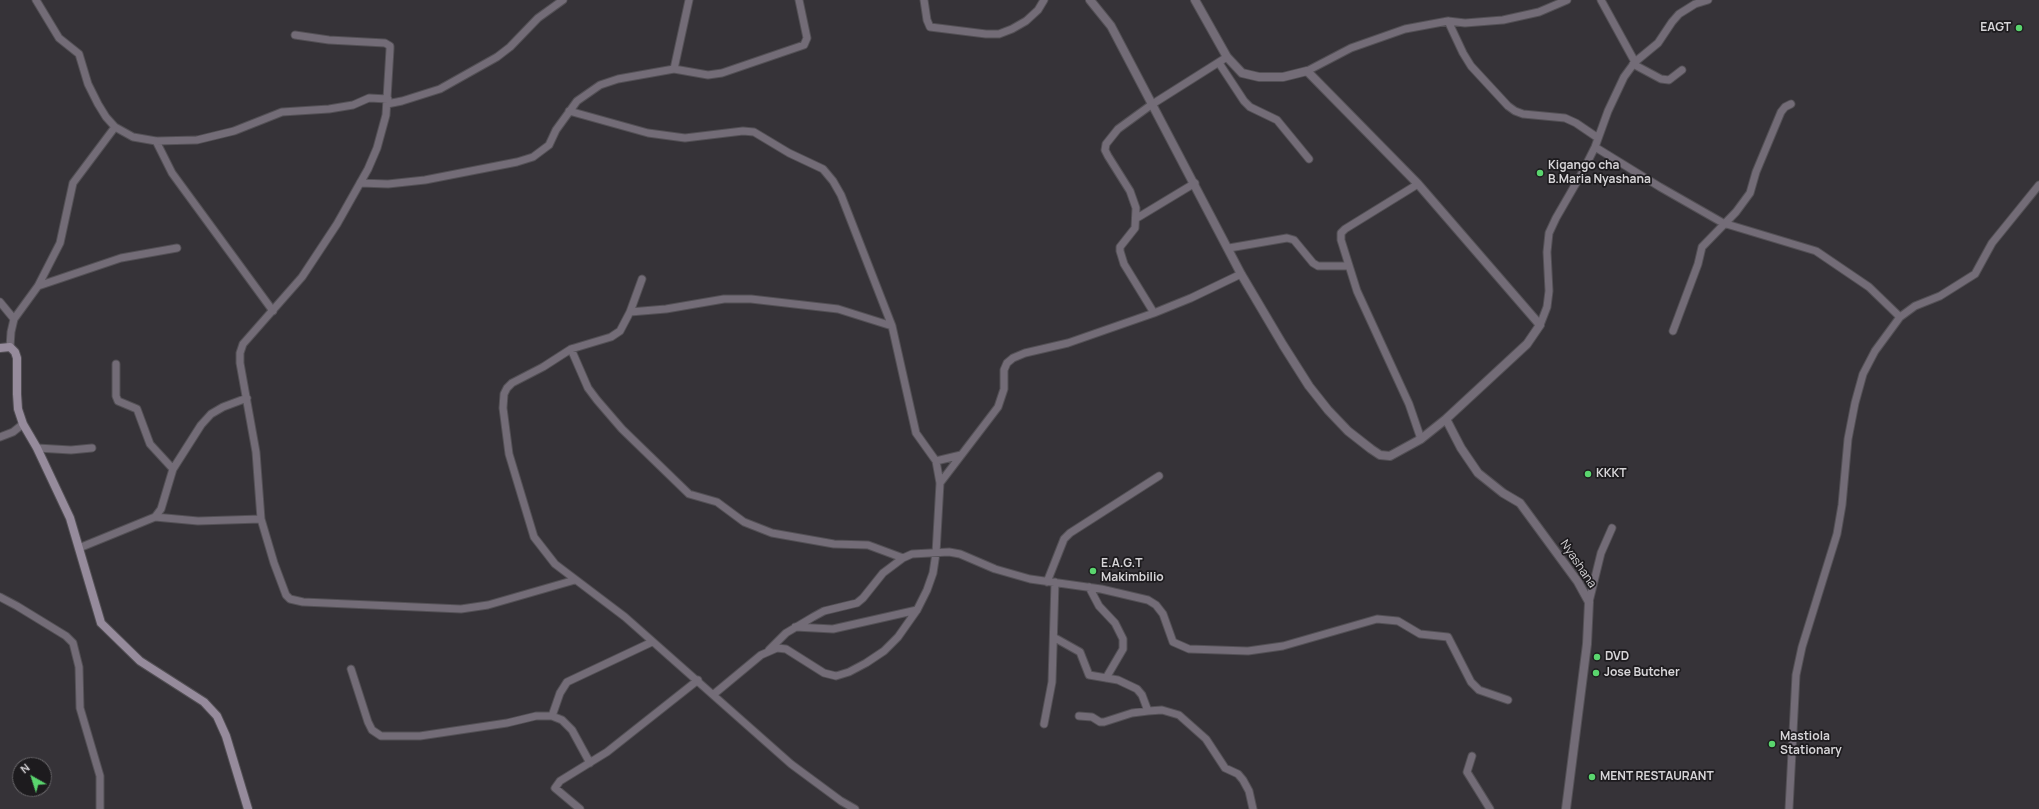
<!DOCTYPE html>
<html>
<head>
<meta charset="utf-8">
<style>
  body { margin:0 }
  #map { position:relative; width:2039px; height:809px; overflow:hidden; background:#363338; font-family:Manrope,sans-serif }
  canvas { display:block }
  .north { position:absolute; left:12px; top:757px; width:40px; height:40px; box-sizing:border-box; background:#1d1b1e; border:1px solid #676568; border-radius:50%; rotate:321deg; font-size:11px; font-weight:700; line-height:16px; text-align:center; color:#d6d4d7 }
  .north::after { content:''; display:block; margin:auto; width:14px; height:18px; background:#5ad56e; clip-path:polygon(50% 0,100% 100%,50% 72%,0 100%) }
</style>
</head>
<body>
<div id="map">
<canvas width="2039" height="809"></canvas>
<div class="north">N</div>
</div>
<script>
const g = document.querySelector('canvas').getContext('2d');
g.lineJoin = 'round';
const toPath = rows => new Path2D(rows.map(r => 'M' + r).join(''));
function strokePath(path, color, width, dash) { g.strokeStyle = color; g.lineWidth = width; g.lineCap = dash ? 'butt' : 'round'; g.setLineDash(dash || []); g.stroke(path); }
function drawText(font, color, halo, rows, align = 'center') {
  g.font = font + ' Manrope,sans-serif'; g.lineWidth = 3.5; g.setLineDash([]); g.textBaseline = 'middle'; g.strokeStyle = halo; g.fillStyle = color; for (const [text, x, y, turn = 0] of rows) {
    g.save(); g.translate(x, y); g.rotate((+turn || 0) * Math.PI / 180); g.textAlign = isNaN(turn) ? turn : align; if (halo) g.strokeText(text, 0, 0); g.fillText(text, 0, 0); g.restore();
  }
}
const minor = toPath([
  [36,0,59,38,79,54,88,84,98,104,106,117,115,127,133,137,156,141,197,140,234,131,282,112,329,109,353,105,369,98,388,99],
  [924,0,927,20,930,27,986,34,999,34,1012,29,1026,21,1038,10,1044,0],
  [1601,0,1635,62],
  [1448,21,1463,53,1471,66,1508,106,1515,111,1523,114,1565,118,1576,123,1598,138],
  [295,35,329,40,385,43,390,46,390,49,386,115,377,148,368,169,337,224,302,277,243,344,240,353,240,363,256,452,261,519,274,563,286,595,290,599,303,602,461,609,488,605,575,580],
  [1219,63,1244,101,1250,107,1277,120,1309,159],
  [1633,64,1661,79,1669,80,1682,70],
  [674,69,689,0],
  [1307,71,1351,48,1405,29,1448,21,1465,23,1503,20,1539,12,1567,0],
  [387,104,402,101,440,89,497,57,510,47,538,18,563,0],
  [569,111,648,133,685,138,743,131,754,132,789,153,823,169,833,181,841,195,892,326,916,433,936,461,940,483,936,553,933,573,927,590,917,610,898,637,884,651,866,663,849,672,836,676,824,673,786,649,777,648,761,655,714,694],
  [156,141,172,173,273,311],
  [1595,147,1660,187,1723,223,1816,251,1869,287,1900,317],
  [360,183,388,184,425,180,517,162,533,157,549,145,556,130,577,101,600,85,618,79,674,69,708,75,722,73,804,45,807,38,799,0],
  [1418,184,1345,229,1341,233,1341,240,1357,291,1409,404,1421,439],
  [1137,218,1195,183],
  [1229,248,1287,238,1294,240,1313,263,1318,266,1347,266],
  [642,279,630,312,620,331,611,337,571,349,543,367,512,383,507,388,504,394,503,408,509,454,534,537,555,564,625,617,791,764,841,801,855,809],
  [38,286,121,258,177,248],
  [0,302,14,319],
  [630,312,666,309,724,299,751,299,838,309,892,326],
  [1154,313,1124,264,1120,251,1120,247,1135,228,1136,208,1130,191,1108,156,1105,150,1106,144,1118,129,1151,105,1227,57],
  [1540,325,1547,307,1549,291,1547,252,1549,233,1556,218,1582,173,1595,147,1608,111,1624,77,1635,62,1658,43,1672,22,1679,14,1695,4,1708,0],
  [1673,331,1698,264,1702,247,1736,212,1750,193,1756,172,1781,112,1785,107,1791,104],
  [10,347,11,332,14,319,38,286,60,243,73,183,115,127],
  [571,349,588,388,597,400,622,429,689,494,717,502,744,522,772,533,834,544,868,545,903,558],
  [116,364,116,396,118,401,137,409,150,444,173,469],
  [0,437,13,432,23,424],
  [37,448,71,450,92,448],
  [936,461,961,455],
  [940,483,998,407,1004,389,1004,370,1007,363,1013,358,1025,353,1068,343,1154,313,1191,298,1241,274],
  [155,517,198,521,261,519],
  [79,548,155,517,161,509,173,469,201,425,211,414,223,407,247,398],
  [1047,582,1064,539,1070,533,1159,476],
  [1089,587,1099,606,1115,623,1123,639,1123,649,1106,678],
  [0,597,17,606,66,636,73,643,79,667,80,708,100,776,100,809],
  [1589,602,1601,553,1612,528],
  [795,627,833,629,917,610],
  [1055,638,1080,652,1089,675,1118,680,1137,689,1142,695,1148,711],
  [769,650,786,633,813,617,824,611,857,603,863,598,883,573,903,558,912,554,949,552,960,554,995,569,1030,579,1101,589,1148,600,1156,605,1163,614,1173,642,1189,649,1248,651,1283,646,1377,619,1398,621,1420,634,1448,637,1471,682,1479,690,1508,700],
  [351,669,368,722,372,730,381,736,420,736,507,723,536,716,552,716,562,720,572,730,590,763],
  [552,716,560,693,567,682,652,642],
  [1079,716,1092,717,1100,722,1104,722,1132,713,1148,711,1162,710,1179,715,1206,739,1225,768,1238,774,1243,780,1249,791,1253,809],
  [1044,724,1052,682,1055,582],
  [1472,756,1467,772,1490,809],
  [580,809,555,788,560,781,607,752,698,680],
  [1789,809,1796,675,1802,647,1837,534,1842,505,1848,439,1855,403,1863,374,1875,351,1900,317,1915,306,1940,296,1975,274,1992,243,2039,185]
]);
const tertiary = toPath([
  [1090,0,1111,26,1241,274,1283,345,1309,386,1328,410,1348,431,1371,449,1380,455,1390,456,1421,439,1446,419,1527,344,1540,325,1418,184,1307,71,1283,77,1259,77,1242,73,1227,57,1195,0],
  [1446,419,1461,448,1478,473,1503,493,1520,503,1578,582,1589,602,1587,644,1566,809]
]);
const secondary = toPath([
  [0,348,10,347,15,352,17,358,17,394,18,409,23,424,37,448,70,518,101,623,140,661,204,702,217,716,226,736,248,809]
]);
const markers = [
  [2019,28,4,"#5ad56e"],
  [1540,173,4,"#5ad56e"],
  [1588,474,4,"#5ad56e"],
  [1093,571,4,"#5ad56e"],
  [1597,657,4,"#5ad56e"],
  [1596,673,4,"#5ad56e"],
  [1772,744,4,"#5ad56e"],
  [1592,777,4,"#5ad56e"]
];
const poiNames = [
  ["EAGT",2011,28,"right"],
  ["Kigango cha",1548,166],
  ["B.Maria Nyashana",1548,180],
  ["KKKT",1596,474],
  ["E.A.G.T",1101,564],
  ["Makimbilio",1101,578],
  ["DVD",1605,657],
  ["Jose Butcher",1604,673],
  ["Mastiola",1780,737],
  ["Stationary",1780,751],
  ["MENT RESTAURANT",1600,777]
];
const streetNames = [
  ["Nyashana",1578,564,56]
];
strokePath(minor, '#535055', 9);
strokePath(tertiary, '#535055', 10);
strokePath(secondary, '#535055', 10);
strokePath(minor, '#736c77', 7);
strokePath(tertiary, '#736c77', 8);
strokePath(secondary, '#968b9c', 8);
for (const [x, y, r, color] of markers) { const dot = new Path2D(); dot.arc(x, y, r, 0, 2 * Math.PI); g.fillStyle = color; g.fill(dot); strokePath(dot, '#1d1b1e', 1.5); }
drawText('bold 12px', '#d6d4d7', '#1d1b1e', poiNames, 'left');
drawText('12px', '#d6d4d7', '#1d1b1e', streetNames);
</script>
</body>
</html>
